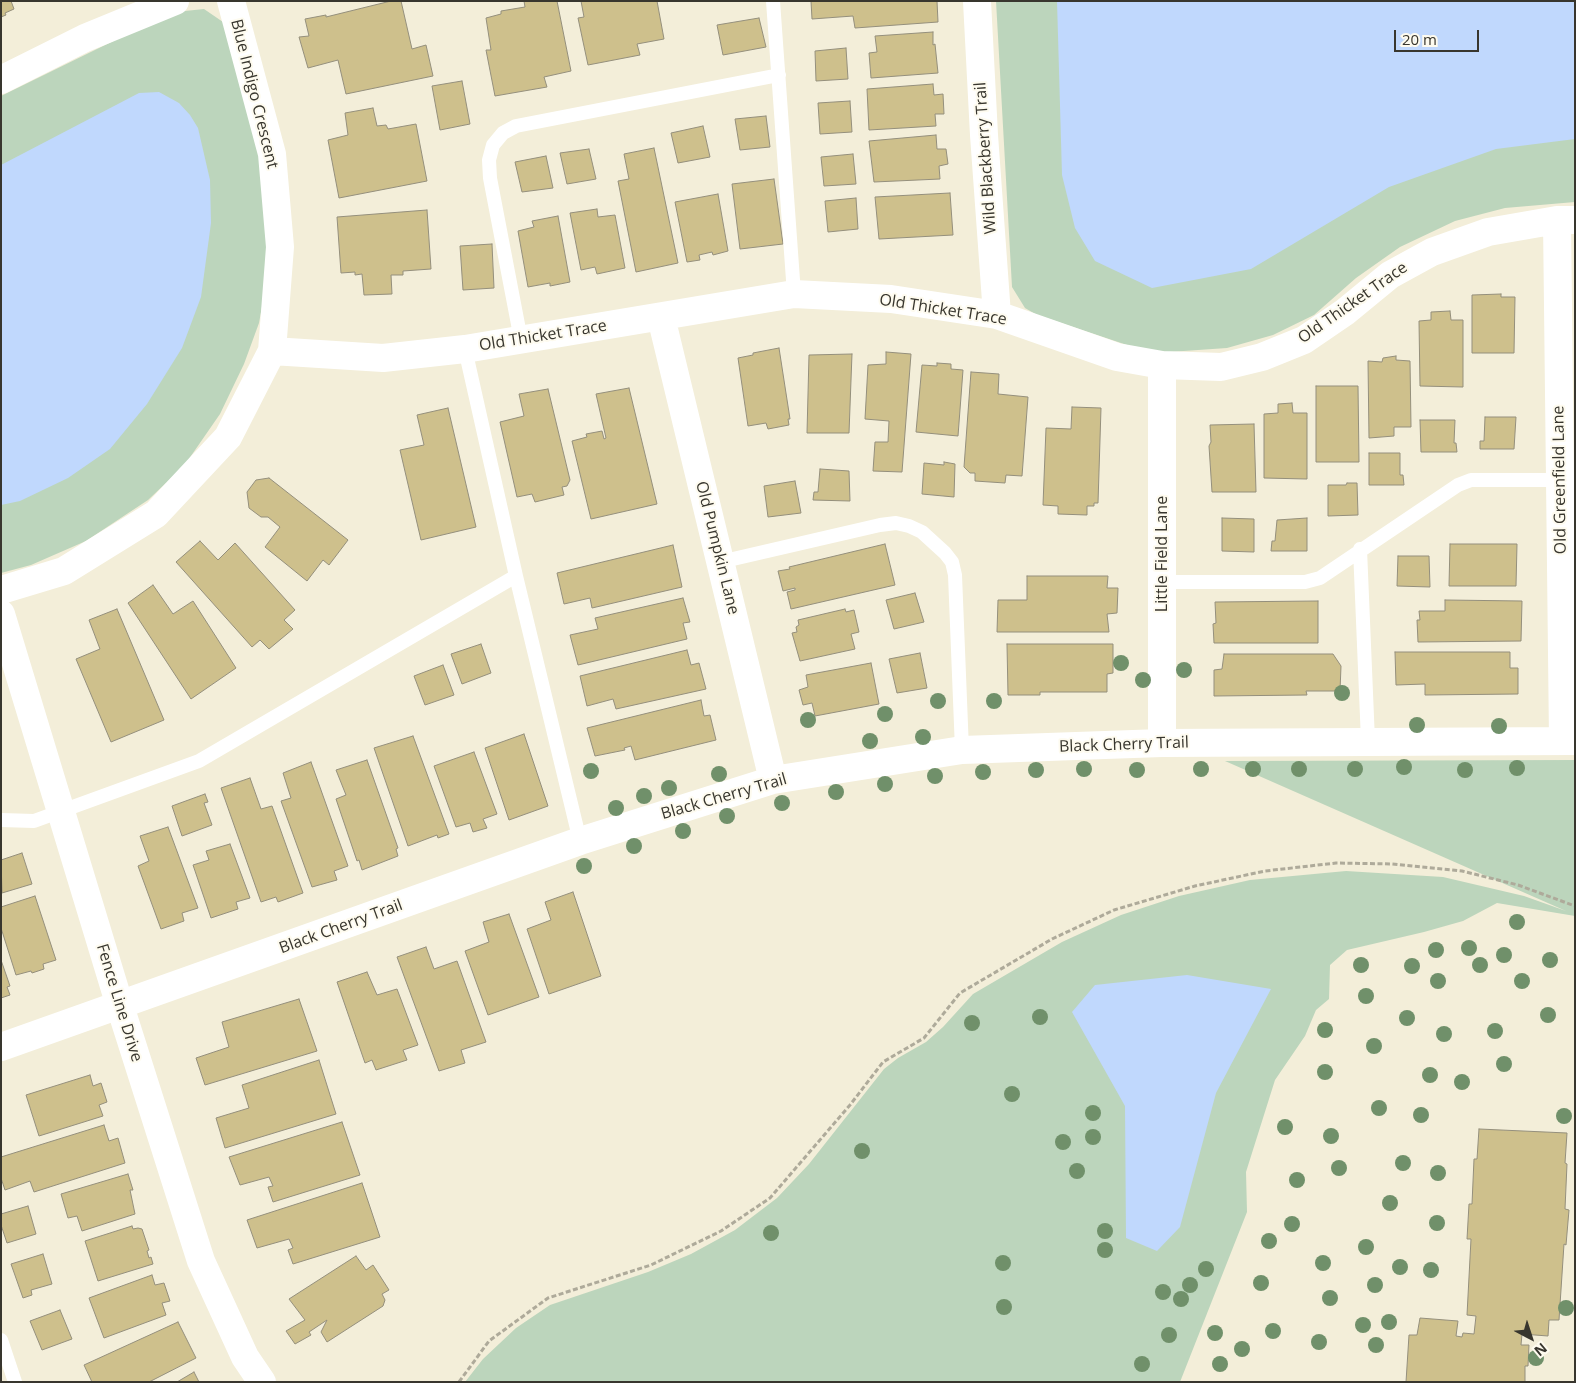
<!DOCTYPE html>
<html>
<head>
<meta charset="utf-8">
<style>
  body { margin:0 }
  #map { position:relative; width:1576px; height:1383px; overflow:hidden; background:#f3eed9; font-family:"Open Sans",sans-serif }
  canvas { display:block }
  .frame { position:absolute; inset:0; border:2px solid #38362e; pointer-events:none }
  .north { position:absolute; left:1506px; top:1313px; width:50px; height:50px; -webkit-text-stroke:4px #fefbef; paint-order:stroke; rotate:140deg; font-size:14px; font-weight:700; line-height:20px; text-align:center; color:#38362e }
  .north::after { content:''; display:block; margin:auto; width:18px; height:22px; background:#38362e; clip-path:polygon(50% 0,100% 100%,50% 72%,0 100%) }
  .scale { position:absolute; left:1394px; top:30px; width:85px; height:22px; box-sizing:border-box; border:2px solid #38362e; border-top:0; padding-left:6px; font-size:15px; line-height:18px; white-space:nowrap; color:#38362e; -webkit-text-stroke:4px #fefbef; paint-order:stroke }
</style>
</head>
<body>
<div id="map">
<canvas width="1576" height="1383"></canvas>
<div class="frame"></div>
<div class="north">N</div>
<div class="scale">20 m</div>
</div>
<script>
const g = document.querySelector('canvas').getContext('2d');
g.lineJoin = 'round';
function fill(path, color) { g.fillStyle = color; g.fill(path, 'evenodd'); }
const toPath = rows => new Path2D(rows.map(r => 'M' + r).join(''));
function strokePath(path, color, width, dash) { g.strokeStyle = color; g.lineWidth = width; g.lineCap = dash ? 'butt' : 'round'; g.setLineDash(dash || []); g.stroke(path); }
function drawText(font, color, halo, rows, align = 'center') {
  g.font = font + ' "Open Sans",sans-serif'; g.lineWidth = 4; g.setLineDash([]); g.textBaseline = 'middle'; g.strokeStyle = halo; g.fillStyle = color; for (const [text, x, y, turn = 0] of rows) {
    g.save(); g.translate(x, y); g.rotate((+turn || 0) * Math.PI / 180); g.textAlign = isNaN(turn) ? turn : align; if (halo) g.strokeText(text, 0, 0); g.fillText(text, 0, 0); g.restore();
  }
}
const green = toPath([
  [996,1,1575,1,1575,202,1505,208,1455,221,1400,247,1356,278,1314,315,1273,335,1227,348,1169,352,1142,350,1037,315,1025,308,1012,287],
  [204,9,223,22,266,172,272,232,266,285,259,323,244,364,220,414,184,466,148,500,86,541,31,565,1,573,1,96,146,25,185,11],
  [1575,760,1575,916,1497,903,1463,921,1424,932,1347,950,1330,965,1329,999,1316,1010,1305,1036,1275,1080,1246,1172,1247,1212,1180,1382,465,1382,483,1359,516,1328,550,1305,648,1272,691,1254,735,1230,777,1198,809,1164,884,1069,898,1058,926,1042,943,1027,973,994,1062,942,1121,915,1179,896,1250,880,1346,871,1443,877,1524,896,1566,911,1225,761]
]);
const water = toPath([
  [1057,1,1575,1,1575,139,1496,149,1389,187,1251,269,1152,288,1095,261,1075,228,1062,175],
  [159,92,179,103,190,115,198,128,210,180,211,223,201,297,182,348,147,404,110,449,68,478,20,501,1,505,1,165,139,93],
  [1187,975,1271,989,1216,1093,1180,1227,1157,1251,1126,1238,1125,1106,1072,1012,1095,985]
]);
const building = toPath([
  [1,1,11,1,14,9,5,13,6,15,1,17,1,1],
  [391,1,401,1,412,49,426,45,433,76,346,94,338,60,308,68,299,37,309,36,305,19,326,15,326,17,391,1],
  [524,1,557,1,571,71,544,77,547,87,495,96,486,50,491,50,486,18,501,14,501,11,525,7,524,1],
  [581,1,657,1,664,39,637,44,640,55,588,65,578,18,584,17,581,1],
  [811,1,937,1,938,22,855,28,853,16,812,19,811,1],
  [759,18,766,47,723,55,717,25,759,18],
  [933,32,933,45,935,44,938,73,871,78,869,53,877,52,875,36,933,32],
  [846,48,848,79,816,81,815,51,846,48],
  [462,81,470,124,440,130,432,86,462,81],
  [933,84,934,95,943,94,944,114,935,114,936,126,869,130,867,89,933,84],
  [850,101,852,132,820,134,818,103,850,101],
  [373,108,377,126,386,125,388,129,416,124,427,181,339,198,328,140,348,135,345,113,373,108],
  [766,116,770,147,740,150,735,119,766,116],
  [703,126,710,157,678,163,671,133,703,126],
  [936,135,937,149,946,149,948,164,939,166,940,179,874,182,869,141,936,135],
  [654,148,678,263,636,272,618,181,629,179,624,154,654,148],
  [589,149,596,179,567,184,560,153,589,149],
  [853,154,856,184,824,186,821,157,853,154],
  [546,156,553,188,522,192,515,162,546,156],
  [774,179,783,244,740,249,732,184,774,179],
  [950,193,953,235,879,239,875,197,950,193],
  [718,194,728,251,713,255,712,252,699,255,700,260,687,262,675,202,718,194],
  [856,198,858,229,828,232,825,201,856,198],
  [597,209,598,217,615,215,625,268,597,274,595,267,581,270,570,213,597,209],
  [427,210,431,269,403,271,403,275,391,275,392,294,364,295,362,274,355,275,355,272,341,273,337,217,427,210],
  [558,216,570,282,550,286,550,283,528,287,518,231,534,227,532,221,558,216],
  [492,244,494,288,463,290,460,246,492,244],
  [1501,294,1501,297,1515,297,1514,353,1472,353,1472,295,1501,294],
  [1450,311,1451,320,1463,320,1463,387,1420,386,1419,321,1431,320,1431,312,1450,311],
  [779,348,790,419,788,419,789,425,768,429,766,423,748,426,738,358,753,355,753,353,779,348],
  [886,352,911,354,902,472,873,471,875,442,888,442,889,421,865,419,868,365,886,364,886,352],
  [852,354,849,433,807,433,809,355,852,354],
  [1396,356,1396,360,1410,361,1411,427,1394,427,1394,436,1369,438,1368,361,1382,362,1383,358,1396,356],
  [937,363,951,364,951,369,963,370,958,436,916,432,922,365,937,366,937,363],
  [971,372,999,374,998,394,1028,397,1022,476,1006,475,1005,483,975,481,975,473,970,473,964,467,971,372],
  [1316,386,1358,386,1359,462,1316,462,1316,386],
  [629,388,657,504,591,519,572,441,587,437,586,434,602,431,604,439,606,438,596,394,629,388],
  [548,389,570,480,567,486,562,487,564,495,535,502,532,494,517,497,500,422,524,416,519,394,548,389],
  [1292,403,1293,413,1307,413,1307,479,1264,478,1264,414,1278,413,1278,404,1292,403],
  [1072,407,1101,408,1098,503,1094,503,1094,506,1087,506,1087,515,1058,514,1058,506,1043,505,1046,428,1071,429,1072,407],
  [448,408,476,527,421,540,400,450,424,445,417,415,448,408],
  [1485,417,1516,417,1514,449,1480,449,1480,441,1484,441,1485,417],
  [1420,420,1455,420,1454,443,1456,443,1457,452,1421,452,1420,420],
  [1254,424,1256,492,1212,492,1209,446,1211,442,1210,425,1254,424],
  [1369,453,1400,453,1400,475,1403,475,1404,485,1369,485,1369,453],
  [944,462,955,464,954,497,922,494,924,463,944,465,944,462],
  [820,469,849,471,850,501,813,500,814,492,818,492,820,469],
  [269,478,348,540,329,565,323,560,307,581,265,547,280,527,268,517,261,517,249,508,247,492,256,480,269,478],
  [795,481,801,513,768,517,764,486,795,481],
  [1347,483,1357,483,1358,515,1328,516,1328,485,1346,485,1347,483],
  [1222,518,1254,519,1254,552,1222,551,1222,518],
  [1307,518,1307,551,1271,551,1272,541,1275,541,1277,520,1307,518],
  [200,541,218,560,235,543,295,610,284,620,293,629,269,649,260,640,252,647,176,562,200,541],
  [885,544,895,585,791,609,787,592,795,590,795,588,783,591,778,571,790,569,789,567,885,544],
  [1450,544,1517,544,1516,586,1449,586,1450,544],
  [673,545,682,587,592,608,590,598,564,604,557,573,673,545],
  [1398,556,1429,556,1430,587,1397,586,1398,556],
  [1027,576,1108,576,1107,588,1118,588,1117,613,1107,614,1109,632,997,632,998,600,1027,600,1027,576],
  [153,585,173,614,193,601,236,668,191,699,128,603,153,585],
  [915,593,924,622,894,629,886,600,915,593],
  [683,598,690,622,683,623,687,639,578,665,570,635,598,629,595,618,683,598],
  [1445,600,1522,601,1521,641,1418,642,1417,620,1420,620,1419,611,1445,611,1445,600],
  [1318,601,1318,643,1214,643,1213,624,1216,623,1215,602,1318,601],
  [117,609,164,720,111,742,76,659,100,649,89,620,117,609],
  [845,609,846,612,854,610,859,632,851,634,855,649,800,661,792,633,797,632,796,627,799,625,798,620,845,609],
  [481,644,491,673,462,684,451,654,481,644],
  [1007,644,1113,644,1113,673,1107,674,1107,692,1040,692,1040,695,1008,695,1007,644],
  [687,650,691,665,699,663,706,689,616,709,613,699,587,706,580,676,687,650],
  [1395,652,1510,652,1510,668,1518,668,1518,694,1425,695,1425,684,1396,685,1395,652],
  [920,653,927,688,897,693,889,659,920,653],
  [1224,654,1333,654,1341,666,1340,691,1306,691,1307,695,1214,696,1214,670,1222,669,1224,654],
  [871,663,879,704,815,716,812,703,803,705,799,690,808,687,806,675,871,663],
  [443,665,454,695,425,705,414,676,443,665],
  [701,700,704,716,710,715,716,740,635,760,631,746,624,748,625,750,595,756,587,728,701,700],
  [524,734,548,806,509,820,485,748,524,734],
  [413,736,449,834,438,838,437,835,408,846,374,748,413,736],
  [474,752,497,814,483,819,487,828,473,832,470,823,456,827,434,766,474,752],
  [367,760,398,848,396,849,398,856,362,870,359,860,357,861,336,799,346,795,336,770,367,760],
  [311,762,348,866,334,871,337,880,312,887,281,801,291,798,283,773,311,762],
  [250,778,261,809,272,806,303,893,278,902,276,897,261,902,221,788,250,778],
  [205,794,208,802,204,803,212,825,182,836,172,806,205,794],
  [168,827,198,908,182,913,184,921,161,929,138,866,149,861,140,836,168,827],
  [230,844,250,898,236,902,238,909,211,918,193,865,209,860,206,851,230,844],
  [22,853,32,884,2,893,1,860,22,853],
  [573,892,601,976,549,994,527,929,551,920,545,902,573,892],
  [35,896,56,960,43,964,44,969,32,973,31,971,16,975,1,928,1,907,35,896],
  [509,914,539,997,488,1015,465,951,489,942,483,922,509,914],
  [426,947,434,969,457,961,486,1042,461,1050,465,1063,439,1071,397,957,426,947],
  [1,960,10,986,7,987,10,995,1,998,1,960],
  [367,972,377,995,397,989,418,1045,403,1050,407,1060,376,1070,372,1060,365,1063,337,982,367,972],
  [299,999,317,1051,205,1085,196,1058,229,1047,222,1022,299,999],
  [319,1060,336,1114,225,1148,216,1118,249,1108,242,1085,319,1060],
  [90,1075,93,1086,101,1083,107,1102,99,1105,103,1116,39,1136,26,1095,90,1075],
  [342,1122,360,1175,273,1202,268,1187,273,1186,269,1177,240,1185,229,1157,342,1122],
  [104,1125,109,1141,118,1138,125,1163,34,1192,30,1181,5,1190,1,1178,1,1157,104,1125],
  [1479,1129,1567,1133,1565,1163,1567,1164,1565,1209,1569,1210,1566,1245,1564,1244,1559,1320,1549,1320,1548,1336,1522,1334,1521,1345,1529,1345,1528,1366,1525,1366,1525,1382,1406,1382,1409,1335,1417,1335,1420,1318,1458,1321,1456,1336,1462,1337,1463,1333,1474,1334,1476,1316,1467,1315,1471,1239,1467,1239,1469,1204,1472,1204,1474,1159,1477,1159,1479,1129],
  [128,1174,133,1190,130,1190,135,1214,82,1231,77,1216,68,1218,61,1194,128,1174],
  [362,1183,380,1237,293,1264,288,1250,293,1248,289,1239,257,1248,247,1220,362,1183],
  [28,1206,36,1234,7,1243,1,1225,1,1214,28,1206],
  [132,1226,133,1229,138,1228,142,1229,149,1250,147,1251,149,1258,151,1257,153,1264,98,1281,85,1241,132,1226],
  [43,1254,52,1284,31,1290,32,1295,23,1298,11,1264,43,1254],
  [356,1256,366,1270,373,1265,389,1290,382,1294,385,1300,383,1306,327,1342,321,1332,327,1320,309,1332,311,1335,295,1344,286,1331,305,1320,289,1299,356,1256],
  [152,1275,155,1285,164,1283,170,1301,162,1303,166,1315,104,1338,89,1298,152,1275],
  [60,1310,72,1339,42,1350,30,1321,60,1310],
  [178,1322,196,1358,149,1382,92,1382,84,1365,178,1322],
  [194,1372,199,1382,177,1382,194,1372]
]);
const path = toPath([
  [459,1382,489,1341,548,1298,651,1265,721,1231,770,1198,850,1105,883,1062,924,1038,960,993,1052,939,1114,910,1195,886,1265,871,1336,863,1392,864,1462,871,1518,885,1575,906]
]);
const lane = toPath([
  [773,1,794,294],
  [521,340,490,178,489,160,493,145,503,133,516,126,779,75],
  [465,349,516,576,580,841],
  [1360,549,1368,741],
  [720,562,880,525,896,523,909,526,922,532,945,553,952,562,955,575,962,750],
  [1162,582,1305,582,1320,578,1458,485,1471,480,1560,480],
  [1,820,34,821,199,761,516,576],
  [1,1340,15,1382]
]);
const street = toPath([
  [977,1,984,135,997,315],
  [1,80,85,38,175,1],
  [1557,220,1563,740],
  [661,317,773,780],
  [272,351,383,358,465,349,794,294,891,299,997,315,1117,357,1162,365,1221,367,1262,357,1304,340,1345,312,1390,275,1432,252,1488,232,1557,220,1575,220],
  [1162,365,1162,743],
  [1,590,64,571,156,514,228,437,272,351,280,247,272,154,231,1],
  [1,614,120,1006,201,1261,245,1357,262,1382],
  [1,1047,580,841,773,780,962,750,1162,743,1575,741]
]);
const trees = [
  [1121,663],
  [1184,670],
  [1143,680],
  [1342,693],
  [938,701],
  [994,701],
  [885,714],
  [808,720],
  [1417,725],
  [1499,726],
  [923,737],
  [870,741],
  [1404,767],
  [1517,768],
  [1084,769],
  [1201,769],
  [1253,769],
  [1299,769],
  [1355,769],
  [1036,770],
  [1137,770],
  [1465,770],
  [591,771],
  [983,772],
  [719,774],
  [935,776],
  [885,784],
  [669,788],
  [836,792],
  [644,796],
  [782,803],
  [616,808],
  [727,816],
  [683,831],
  [634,846],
  [584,866],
  [1517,922],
  [1469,948],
  [1436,950],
  [1504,955],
  [1550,960],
  [1361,965],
  [1480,965],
  [1412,966],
  [1438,981],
  [1522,981],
  [1366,996],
  [1548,1015],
  [1040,1017],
  [1407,1018],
  [972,1023],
  [1325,1030],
  [1495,1031],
  [1444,1034],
  [1374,1046],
  [1504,1064],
  [1325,1072],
  [1430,1075],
  [1462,1082],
  [1012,1094],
  [1379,1108],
  [1093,1113],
  [1421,1115],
  [1564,1116],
  [1285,1127],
  [1331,1136],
  [1093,1137],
  [1063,1142],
  [862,1151],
  [1403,1163],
  [1339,1168],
  [1077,1171],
  [1438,1173],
  [1297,1180],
  [1390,1203],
  [1437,1223],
  [1292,1224],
  [1105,1231],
  [771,1233],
  [1269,1241],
  [1366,1247],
  [1105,1250],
  [1003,1263],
  [1323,1263],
  [1400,1267],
  [1206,1269],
  [1431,1270],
  [1261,1283],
  [1190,1285],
  [1375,1285],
  [1163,1292],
  [1330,1298],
  [1181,1299],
  [1004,1307],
  [1566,1308],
  [1389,1322],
  [1363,1325],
  [1273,1331],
  [1215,1333],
  [1169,1335],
  [1319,1342],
  [1376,1345],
  [1242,1349],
  [1536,1358],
  [1142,1364],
  [1220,1364]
];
const streetNames = [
  ["Blue Indigo Crescent",254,94,76],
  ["Wild Blackberry Trail",986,158,-94],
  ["Old Thicket Trace",1353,303,-35],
  ["Old Thicket Trace",943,310,9],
  ["Old Thicket Trace",543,336,-9],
  ["Old Greenfield Lane",1560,480,-91],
  ["Old Pumpkin Lane",717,548,76],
  ["Little Field Lane",1162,554,-90],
  ["Black Cherry Trail",1124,745,-2],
  ["Black Cherry Trail",724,797,-16],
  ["Black Cherry Trail",341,927,-20],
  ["Fence Line Drive",119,1003,73]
];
fill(green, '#bcd5bc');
fill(water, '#c0d8fd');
fill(building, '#cec08c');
strokePath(building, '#948f7c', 1);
strokePath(path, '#aeaa9a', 3, [5, 2.5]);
strokePath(lane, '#fff', 14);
strokePath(street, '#fff', 28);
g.fillStyle = '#70906a';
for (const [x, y] of trees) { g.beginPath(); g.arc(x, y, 8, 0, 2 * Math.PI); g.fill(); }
drawText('16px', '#38362e', '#fefbef', streetNames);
</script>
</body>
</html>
